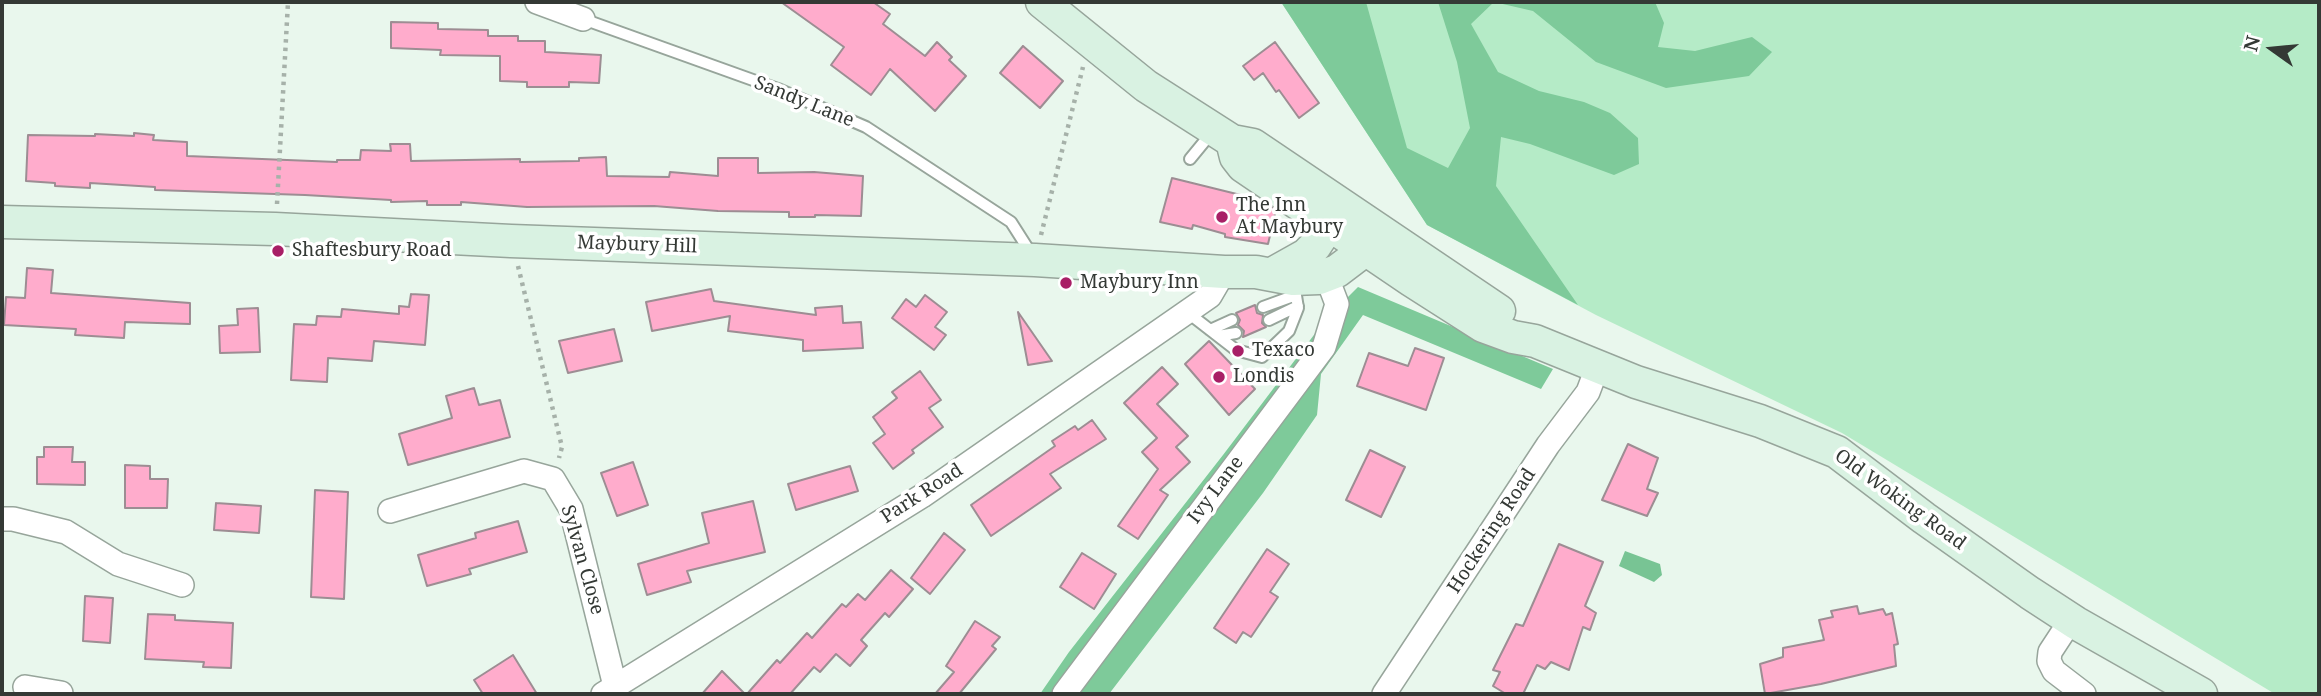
<!DOCTYPE html>
<html>
<head>
<meta charset="utf-8">
<style>
  body { margin:0 }
  #map { position:relative; width:2321px; height:696px; overflow:hidden; background:#e9f7ed; font-family:"Noto Serif",serif }
  canvas { display:block }
  .frame { position:absolute; inset:0; border:4px solid #343935; pointer-events:none }
  .north { position:absolute; left:2237px; top:14px; width:70px; height:70px; -webkit-text-stroke:5px #fff; paint-order:stroke; rotate:285deg; font-size:19px; font-weight:700; line-height:28px; text-align:center; color:#343935 }
  .north::after { content:''; display:block; margin:auto; width:24px; height:32px; background:#343935; clip-path:polygon(50% 0,100% 100%,50% 72%,0 100%) }
</style>
</head>
<body>
<div id="map">
<canvas width="2321" height="696"></canvas>
<div class="frame"></div>
<div class="north">N</div>
</div>
<script>
const g = document.querySelector('canvas').getContext('2d');
g.lineJoin = 'round';
function fill(path, color) { g.fillStyle = color; g.fill(path, 'evenodd'); }
const toPath = rows => new Path2D(rows.map(r => 'M' + r).join(''));
function strokePath(path, color, width, dash) { g.strokeStyle = color; g.lineWidth = width; g.lineCap = dash ? 'butt' : 'round'; g.setLineDash(dash || []); g.stroke(path); }
function drawText(font, color, halo, rows, align = 'center') {
  g.font = font + ' "Noto Serif",serif'; g.lineWidth = 7; g.setLineDash([]); g.textBaseline = 'middle'; g.strokeStyle = halo; g.fillStyle = color; for (const [text, x, y, turn = 0] of rows) {
    g.save(); g.translate(x, y); g.rotate((+turn || 0) * Math.PI / 180); g.textAlign = isNaN(turn) ? turn : align; if (halo) g.strokeText(text, 0, 0); g.fillText(text, 0, 0); g.restore();
  }
}
const green = toPath([
  [1281,2,2319,2,2319,694,2275,694,1842,433,1596,315,1427,225]
]);
const forest = toPath([
  [1281,2,1366,2,1407,148,1448,168,1470,128,1457,62,1438,2,1655,2,1664,23,1658,47,1695,51,1752,37,1772,52,1749,76,1666,88,1596,62,1533,11,1494,2,1471,24,1498,72,1539,91,1584,102,1610,113,1638,138,1639,164,1614,175,1530,144,1501,137,1496,186,1578,305,1427,225],
  [1358,287,1553,369,1541,389,1363,315,1321,374,1317,415,1263,493,1109,694,1040,694,1069,652,1223,455,1326,319]
]);
const water = toPath([
  [1625,551,1660,564,1662,575,1654,582,1619,566]
]);
const building = toPath([
  [781,2,873,2,890,14,883,24,925,56,937,42,952,57,949,60,966,76,935,111,890,69,871,95,831,65,844,47,781,2],
  [391,22,438,23,438,29,488,30,488,36,518,36,518,41,545,41,545,52,601,55,599,83,569,82,569,87,527,87,527,82,500,81,500,56,440,55,441,50,391,48,391,22],
  [1275,42,1319,103,1299,118,1279,90,1276,92,1263,73,1254,80,1243,66,1275,42],
  [1023,46,1063,81,1040,108,1000,73,1023,46],
  [134,133,154,135,153,140,187,142,187,156,337,162,337,160,360,160,361,150,391,151,390,144,410,144,411,161,520,159,520,162,579,161,579,158,606,157,607,176,669,177,670,172,718,176,718,158,758,158,758,173,814,172,863,176,861,216,815,215,815,217,789,217,789,212,718,211,654,206,527,207,461,202,461,205,427,205,427,201,391,202,391,200,305,195,155,190,155,187,90,183,90,188,55,186,55,183,26,181,28,135,95,136,95,134,134,136,134,133],
  [1172,178,1261,200,1276,210,1268,244,1225,237,1225,234,1193,225,1192,229,1160,222,1172,178],
  [27,268,53,270,51,293,190,303,190,324,125,322,124,338,75,335,76,329,4,325,6,297,25,298,27,268],
  [711,289,714,301,816,315,815,308,842,306,843,323,861,322,863,348,803,351,803,340,728,331,730,316,652,331,646,302,711,289],
  [411,294,429,295,425,345,374,341,372,361,328,358,327,382,291,380,294,324,316,325,317,316,341,317,342,309,399,314,399,306,409,307,411,294],
  [925,295,947,312,935,327,946,335,934,350,892,318,906,299,916,307,925,295],
  [1255,305,1257,313,1263,315,1262,323,1266,327,1243,337,1244,331,1238,325,1240,320,1236,313,1255,305],
  [258,308,260,352,220,353,219,326,238,325,237,309,258,308],
  [1018,312,1052,361,1028,365,1018,312],
  [614,329,622,361,568,373,559,341,614,329],
  [1209,341,1255,389,1229,415,1185,364,1209,341],
  [1415,348,1444,358,1426,410,1357,386,1369,353,1408,366,1415,348],
  [1162,367,1178,384,1157,404,1188,436,1176,447,1190,462,1160,490,1168,495,1138,539,1118,526,1158,469,1142,452,1157,438,1124,403,1162,367],
  [920,371,941,400,929,408,943,427,912,450,914,453,893,469,873,443,885,434,873,417,897,398,892,392,920,371],
  [474,388,479,405,500,400,510,437,408,465,399,434,452,418,446,396,474,388],
  [1092,420,1106,439,1050,474,1061,488,991,536,971,505,1055,446,1052,441,1075,426,1078,430,1092,420],
  [1628,444,1658,458,1647,489,1658,493,1647,516,1602,500,1628,444],
  [44,447,73,447,72,462,85,462,85,485,37,484,37,457,44,457,44,447],
  [1370,450,1405,467,1381,517,1346,500,1370,450],
  [633,462,648,505,617,516,601,473,633,462],
  [125,465,150,466,150,479,168,479,167,508,125,508,125,465],
  [850,466,858,491,796,510,788,484,850,466],
  [315,490,348,492,344,599,311,597,315,490],
  [753,501,765,552,687,571,691,582,647,595,638,564,709,543,702,513,753,501],
  [216,503,261,506,259,533,214,530,216,503],
  [518,521,527,552,469,569,471,574,427,586,418,555,476,538,475,533,518,521],
  [944,533,965,550,930,594,911,578,944,533],
  [1559,544,1603,562,1585,606,1596,613,1590,630,1583,627,1569,670,1551,662,1545,669,1537,665,1523,694,1506,694,1493,686,1500,672,1493,670,1516,624,1523,626,1559,544],
  [1267,549,1289,564,1270,592,1278,597,1251,637,1243,632,1236,643,1214,628,1267,549],
  [1082,553,1116,574,1094,609,1060,587,1082,553],
  [891,570,913,589,889,617,885,613,861,640,867,646,850,666,836,654,820,672,814,667,790,694,747,694,777,660,780,663,807,633,812,638,842,604,846,607,858,594,865,600,891,570],
  [85,596,113,598,110,643,83,641,85,596],
  [1857,606,1859,614,1883,609,1886,615,1892,613,1898,644,1894,645,1896,666,1821,684,1765,694,1760,664,1783,657,1783,648,1824,640,1819,620,1833,617,1831,611,1857,606],
  [148,614,175,615,175,620,233,623,231,668,203,667,204,662,145,659,148,614],
  [975,621,1000,637,992,646,996,649,959,694,935,694,954,672,946,666,975,621],
  [513,655,537,694,483,694,474,680,513,655],
  [722,671,745,694,702,694,722,671]
]);
const path = toPath([
  [277,204,288,2],
  [1041,235,1083,67],
  [518,266,562,447,559,458]
]);
const lane = toPath([
  [583,19,778,89,866,127,1011,222,1032,255],
  [1190,159,1213,131],
  [1263,307,1296,295],
  [1187,312,1236,350,1262,357,1289,331,1298,308,1294,283],
  [1269,320,1298,306],
  [1210,330,1232,320],
  [1218,336,1236,333]
]);
const street = toPath([
  [537,2,583,19],
  [390,511,524,471,553,479,571,509,615,686],
  [2,519,13,519,66,532,118,564,182,585],
  [2071,620,2050,652,2049,661,2054,671,2084,694],
  [25,687,61,693],
  [603,694,922,496,1210,296,1224,272],
  [1064,694,1324,347,1337,304,1326,275],
  [1384,694,1548,445,1588,392,1597,368]
]);
const secondary = toPath([
  [1042,2,1146,86,1232,141,1253,145,1499,311],
  [1232,141,1236,157,1243,166,1411,280,1483,326,1513,337,1535,341,1636,382,1760,421,1837,452,1924,518,2030,593,2076,623,2201,694],
  [2,222,275,229,511,241,1035,260,1224,272,1256,272,1293,279,1319,278,1337,271,1366,249,1379,230],
  [1272,274,1306,255,1315,246,1340,208]
]);
const markers = [
  [1222,217,7,"#a81f66"],
  [278,251,7,"#a81f66"],
  [1066,283,7,"#a81f66"],
  [1238,351,7,"#a81f66"],
  [1219,377,7,"#a81f66"]
];
const streetNames = [
  ["Sandy Lane",804,102,22],
  ["Maybury Hill",637,245,2],
  ["Ivy Lane",1216,490,-53],
  ["Park Road",922,494,-33],
  ["Old Woking Road",1900,500,36],
  ["Hockering Road",1492,531,-57],
  ["Sylvan Close",582,560,74]
];
const poiNames = [
  ["The Inn",1236,206],
  ["At Maybury",1236,228],
  ["Shaftesbury Road",292,251],
  ["Maybury Inn",1080,283],
  ["Texaco",1252,351],
  ["Londis",1233,377]
];
fill(green, '#b5ebc7');
fill(forest, '#7eca9a');
fill(water, '#78c494');
fill(building, '#ffaccc');
strokePath(building, '#9d8d93', 2);
strokePath(lane, '#97a59b', 14);
strokePath(street, '#97a59b', 26);
strokePath(secondary, '#97a59b', 35);
strokePath(path, '#a6b1a9', 4.5, [3.5, 5]);
strokePath(lane, '#fff', 10);
strokePath(street, '#fff', 23);
strokePath(secondary, '#d9f2e2', 32);
for (const [x, y, r, color] of markers) { const dot = new Path2D(); dot.arc(x, y, r, 0, 2 * Math.PI); g.fillStyle = color; g.fill(dot); strokePath(dot, '#fff', 2.5); }
drawText('19px', '#343935', '#fff', streetNames);
drawText('19px', '#343935', '#fff', poiNames, 'left');
</script>
</body>
</html>
